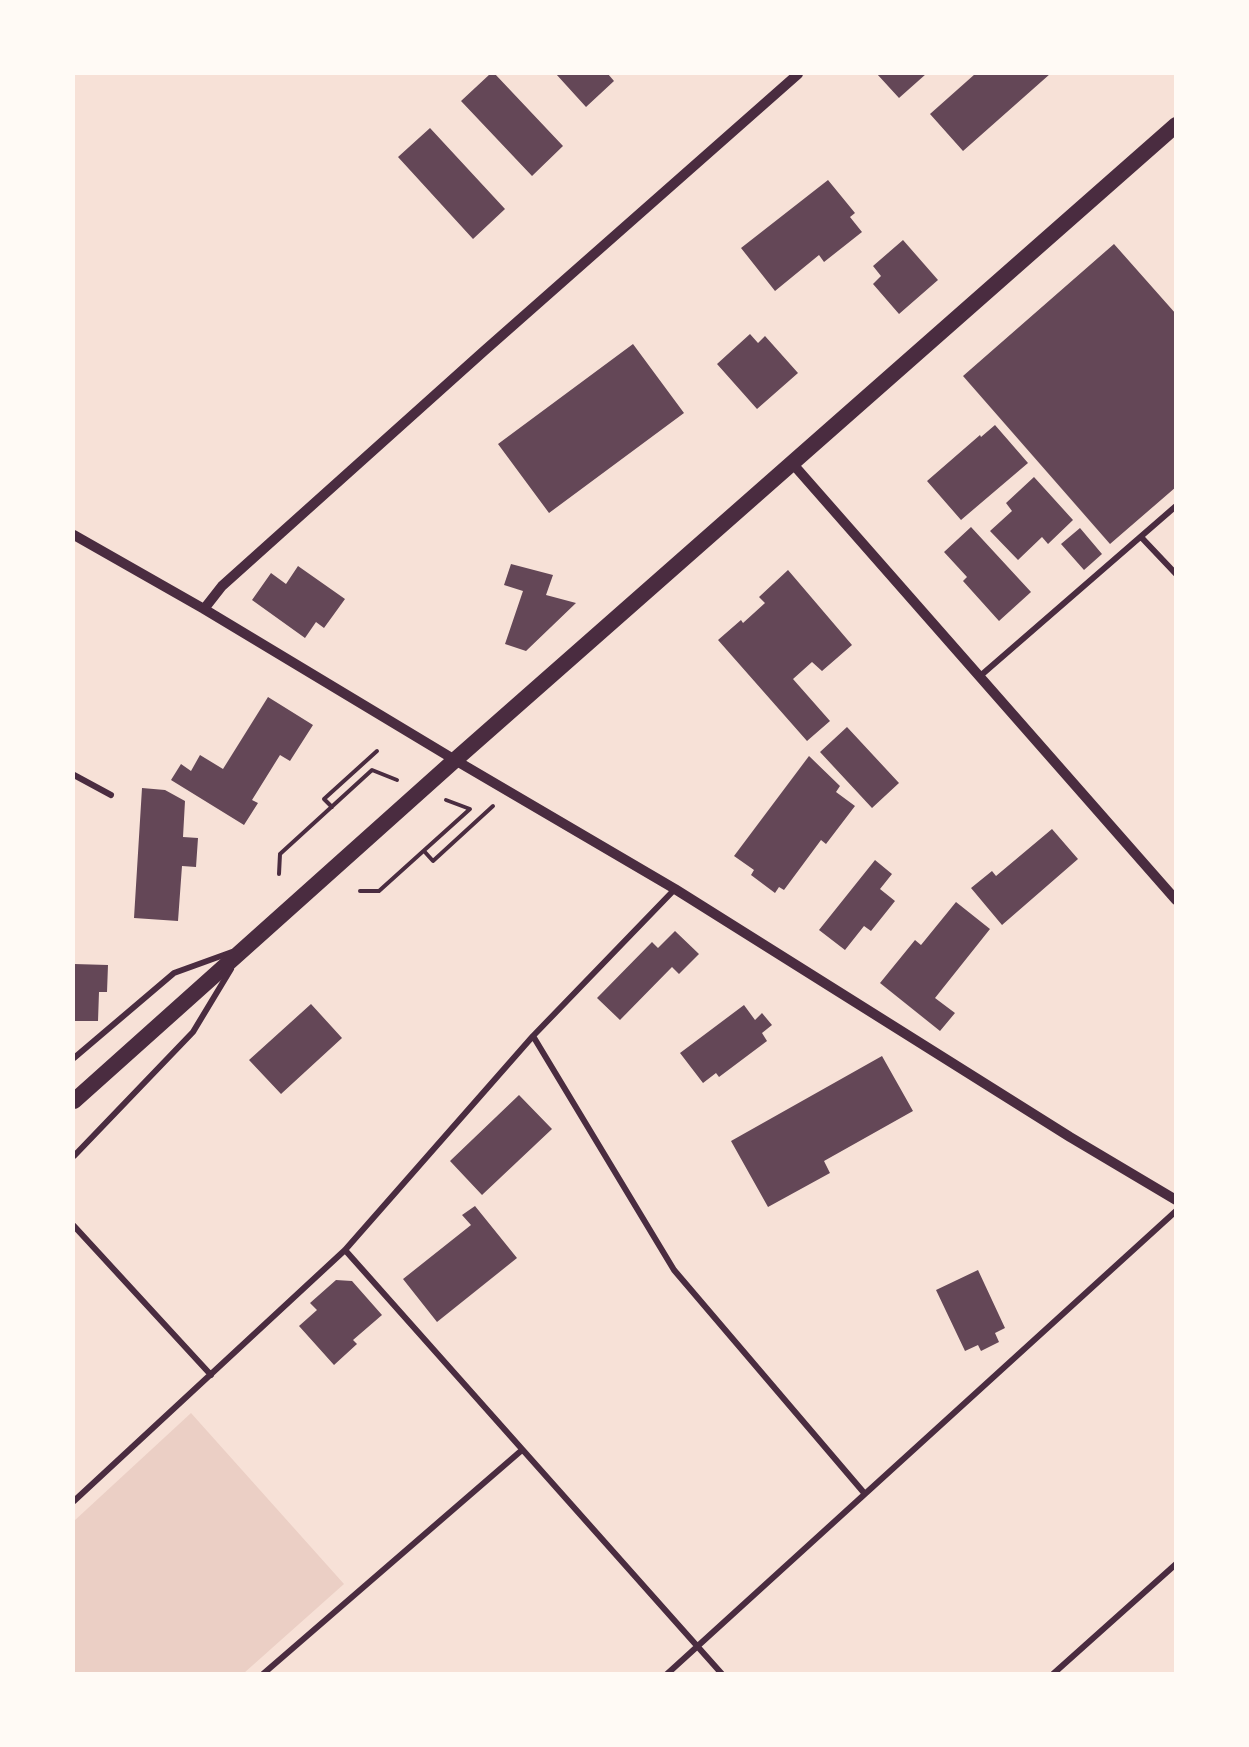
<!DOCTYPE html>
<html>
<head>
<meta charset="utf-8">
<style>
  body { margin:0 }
  #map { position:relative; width:1249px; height:1747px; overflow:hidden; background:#f7e1d7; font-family:"Varela Round",sans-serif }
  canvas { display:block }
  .frame { position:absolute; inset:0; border:75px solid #fffaf5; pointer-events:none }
</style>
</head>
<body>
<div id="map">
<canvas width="1249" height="1747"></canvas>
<div class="frame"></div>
</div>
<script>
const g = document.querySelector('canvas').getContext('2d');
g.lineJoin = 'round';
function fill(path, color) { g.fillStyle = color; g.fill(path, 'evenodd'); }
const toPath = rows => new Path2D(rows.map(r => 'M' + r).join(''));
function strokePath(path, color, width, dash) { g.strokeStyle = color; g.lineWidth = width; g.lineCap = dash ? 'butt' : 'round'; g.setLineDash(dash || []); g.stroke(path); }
const green = toPath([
  [191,1413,344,1584,244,1673,74,1673,74,1521]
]);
const building = toPath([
  [490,74,495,74,563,146,532,176,461,101],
  [556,74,608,74,614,81,586,107],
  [877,74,926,74,899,98],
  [975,74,1050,74,963,151,930,114],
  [430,128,505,209,473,239,398,157],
  [828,180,855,213,850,217,862,232,824,262,819,255,775,291,741,248],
  [903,240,938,280,899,314,873,284,881,276,873,266],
  [1114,244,1176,314,1176,487,1110,544,963,376],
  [750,334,758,343,765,336,798,373,757,409,717,364],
  [633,344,684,413,549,513,498,444],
  [995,425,1028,463,961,520,927,481,980,435,981,437],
  [1034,477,1073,520,1048,544,1042,537,1018,560,990,531,1012,511,1006,503],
  [971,527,1031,592,999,621,963,581,967,577,944,552],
  [1080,528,1102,554,1084,570,1061,544],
  [511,564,553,575,546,595,576,603,526,651,505,644,523,591,504,585],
  [298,566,345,599,324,628,316,622,305,638,252,600,271,573,286,584],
  [788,570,852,645,822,671,812,662,793,679,830,721,807,741,718,640,741,620,743,623,765,603,759,597],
  [268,697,313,725,290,761,280,755,252,800,258,803,244,825,171,780,181,764,191,771,200,755,223,769],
  [847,727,899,783,872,808,820,752],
  [809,756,840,786,836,792,855,806,826,844,821,840,784,890,779,887,775,893,751,875,754,870,734,856],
  [142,788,165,790,185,801,183,837,198,838,196,867,182,866,178,921,134,918],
  [1052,829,1078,859,1002,925,971,888,992,871,996,876],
  [875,860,892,874,880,889,895,901,871,931,864,926,845,950,819,930],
  [956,902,990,929,935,998,955,1013,940,1031,880,983,915,940,921,945],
  [675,931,699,954,679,974,672,967,620,1020,597,998,652,942,658,948],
  [74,964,108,965,107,992,99,992,98,1021,74,1021],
  [311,1004,342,1038,281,1094,249,1060],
  [744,1005,755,1020,762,1013,772,1025,762,1033,767,1041,719,1077,716,1073,703,1083,680,1053],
  [882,1056,913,1111,824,1161,830,1173,768,1207,731,1141],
  [519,1095,552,1129,482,1195,450,1161],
  [475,1206,517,1258,437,1322,403,1279,471,1225,462,1215],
  [978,1270,1005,1328,995,1333,999,1342,981,1351,978,1345,965,1351,936,1290],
  [336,1280,352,1281,382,1315,353,1340,357,1344,334,1365,299,1326,317,1310,310,1303]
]);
const path = toPath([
  [332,807,324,799,377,751],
  [424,851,433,861,493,806],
  [279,874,280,854,372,770,397,780],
  [360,891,379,891,470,809,446,800]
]);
const minor = toPath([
  [1141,537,1176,574],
  [979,677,1176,506],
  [74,775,111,795],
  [533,1036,674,1270,865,1494],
  [74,1058,174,973,232,952],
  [74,1156,193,1032,231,969],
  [74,1226,211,1375],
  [345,1250,722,1674],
  [74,1501,345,1250,533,1036,675,889],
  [263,1674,522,1450],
  [667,1674,1176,1211],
  [1053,1674,1176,1564]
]);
const tertiary = toPath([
  [792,463,1176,900],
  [74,535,204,609,455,760,675,889,1070,1137,1176,1200],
  [204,609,222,586,484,351,798,74]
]);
const trunk = toPath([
  [74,1101,455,760,1176,125]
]);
fill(green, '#ebcfc5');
fill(building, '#644757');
strokePath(path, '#4a2c40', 4);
strokePath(minor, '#4a2c40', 6);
strokePath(tertiary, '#4a2c40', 10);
strokePath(trunk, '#4a2c40', 16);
</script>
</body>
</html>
